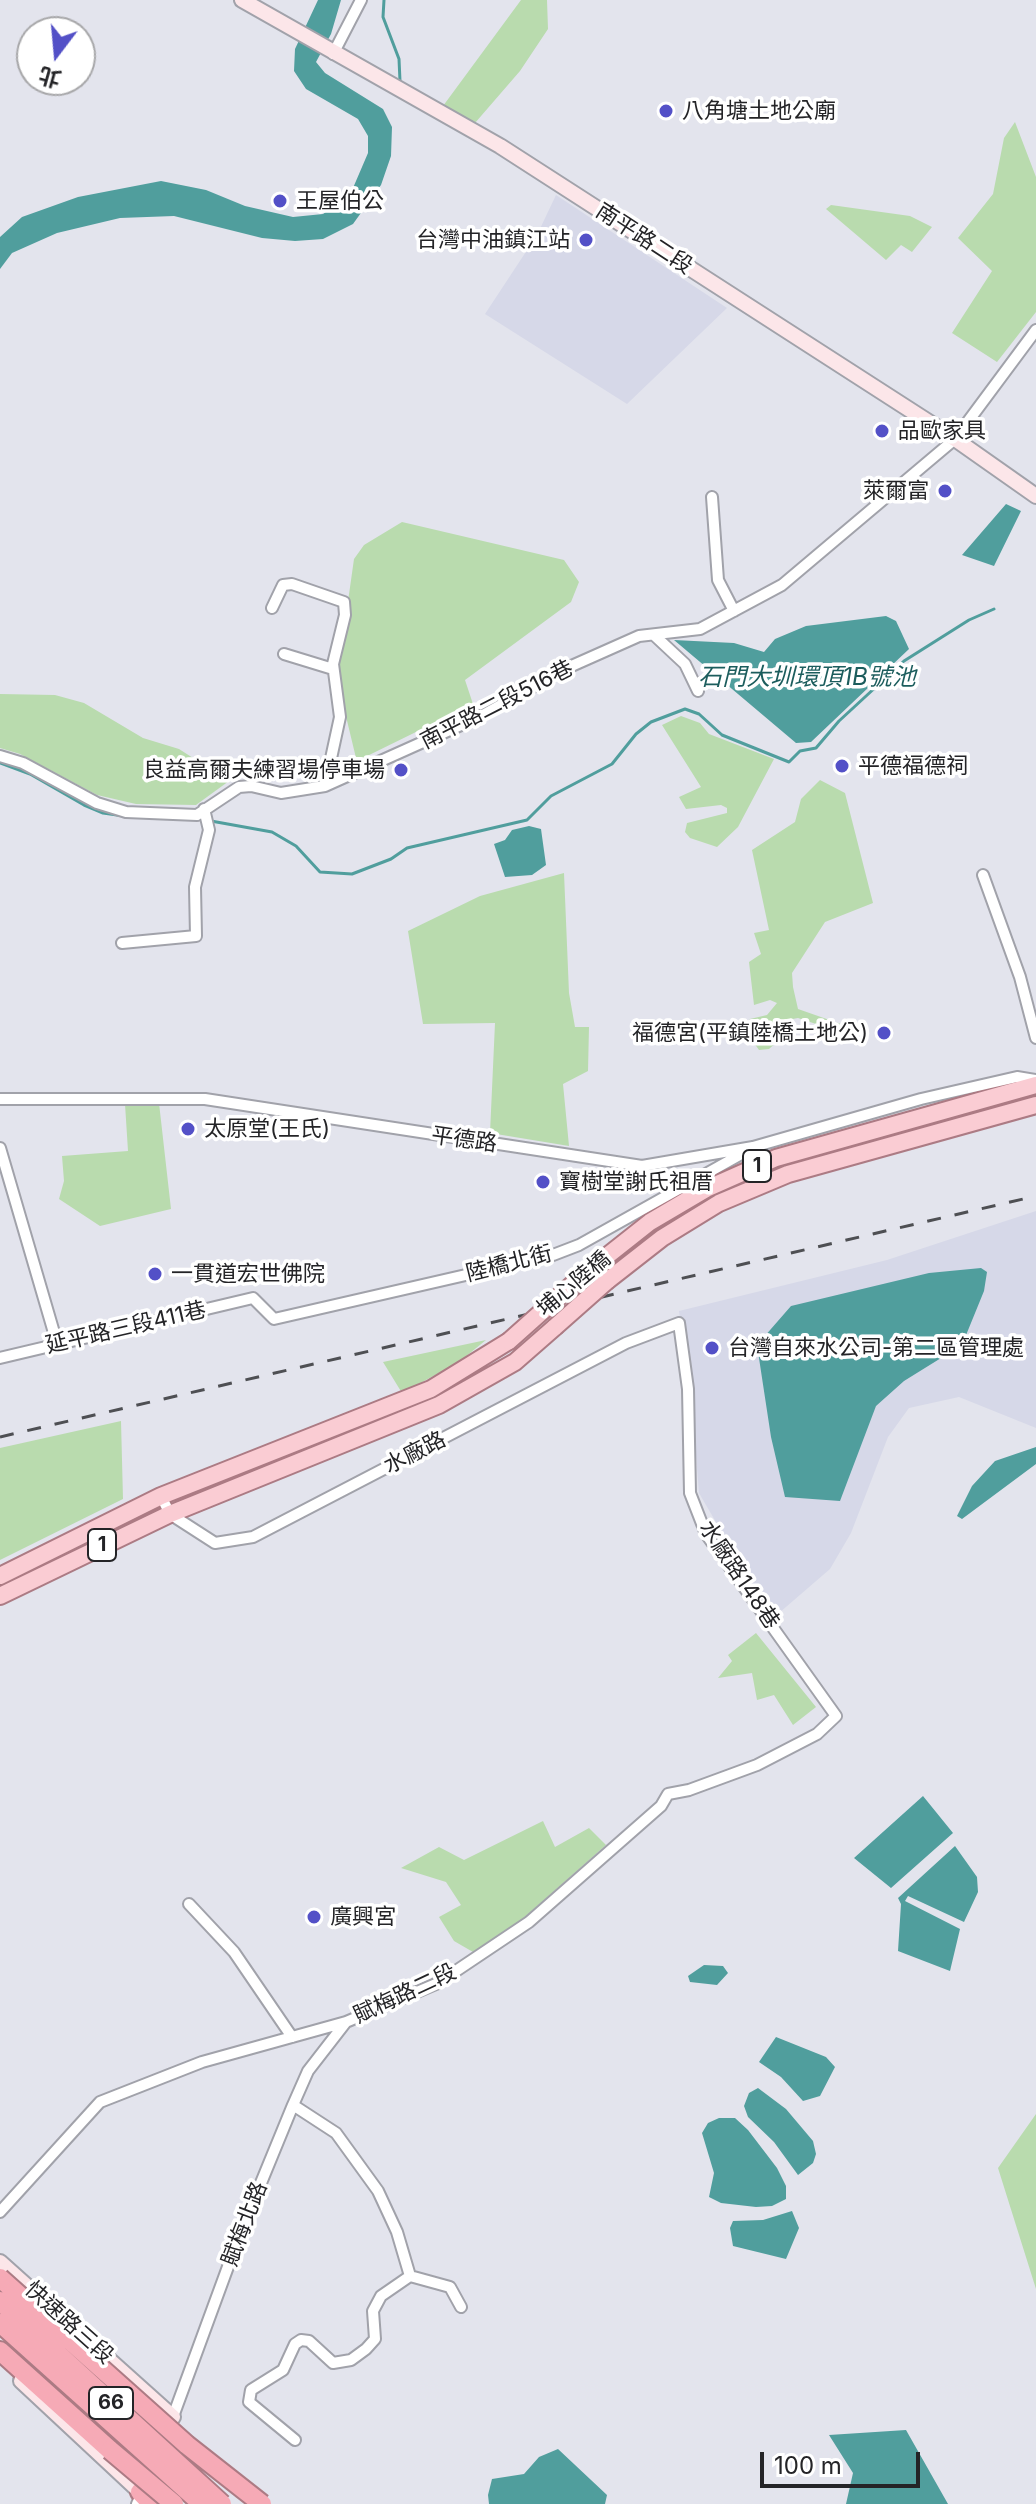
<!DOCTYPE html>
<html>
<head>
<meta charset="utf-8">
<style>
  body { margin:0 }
  #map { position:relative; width:1036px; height:2504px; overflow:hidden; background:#e3e4ed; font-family:Inter,"Noto Sans TC",sans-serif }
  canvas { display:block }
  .north { position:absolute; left:16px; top:16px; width:80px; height:80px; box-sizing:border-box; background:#fff; border:2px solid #a7a7a9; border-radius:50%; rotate:196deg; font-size:22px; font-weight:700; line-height:32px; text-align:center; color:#242427 }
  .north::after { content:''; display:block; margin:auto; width:28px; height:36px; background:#5350c7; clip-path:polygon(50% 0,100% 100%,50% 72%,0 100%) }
  .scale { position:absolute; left:760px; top:2452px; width:160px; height:36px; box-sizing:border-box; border:4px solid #242427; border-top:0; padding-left:10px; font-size:24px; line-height:28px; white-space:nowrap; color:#242427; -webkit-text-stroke:6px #fff; paint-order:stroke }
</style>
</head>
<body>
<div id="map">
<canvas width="1036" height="2504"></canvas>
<div class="north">北</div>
<div class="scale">100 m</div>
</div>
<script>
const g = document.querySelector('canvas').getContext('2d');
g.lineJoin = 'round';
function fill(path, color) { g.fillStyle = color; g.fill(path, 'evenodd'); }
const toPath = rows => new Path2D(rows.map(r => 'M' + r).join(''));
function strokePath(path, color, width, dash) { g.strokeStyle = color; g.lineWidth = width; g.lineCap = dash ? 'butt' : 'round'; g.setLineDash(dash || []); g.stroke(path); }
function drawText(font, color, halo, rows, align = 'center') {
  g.font = font + ' Inter,"Noto Sans TC",sans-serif'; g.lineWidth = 7; g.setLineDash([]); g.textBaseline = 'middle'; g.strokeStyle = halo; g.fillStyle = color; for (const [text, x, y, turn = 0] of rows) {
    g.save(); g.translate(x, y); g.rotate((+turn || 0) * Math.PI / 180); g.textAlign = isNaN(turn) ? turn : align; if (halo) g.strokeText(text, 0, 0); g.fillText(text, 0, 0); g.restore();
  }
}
const built = toPath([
  [556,195,727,308,627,404,485,314,537,235],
  [1036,1211,1036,1428,959,1397,909,1408,888,1437,851,1533,830,1569,779,1613,763,1603,699,1493,691,1392,679,1311,887,1260]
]);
const green = toPath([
  [521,0,547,0,548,29,520,71,475,123,443,106],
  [1015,122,1036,177,1036,312,997,362,952,333,992,271,958,238,993,194,1004,138],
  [831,205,910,216,932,227,912,252,901,245,886,260,826,209],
  [402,522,564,560,579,582,571,602,465,680,473,704,363,758,356,758,337,679,354,559,364,545],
  [0,694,55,695,84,703,143,738,179,749,229,781,196,805,136,804,97,795,20,754,0,748],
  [681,716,700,723,709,734,774,759,738,827,717,847,690,838,685,832,687,823,727,813,727,808,721,805,686,809,679,797,701,787,662,725],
  [820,780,845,793,873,903,825,922,792,973,793,987,798,1009,861,1031,855,1037,798,1018,787,1020,778,1041,769,1049,759,1050,744,1029,750,1019,767,1015,777,1003,770,1000,754,1005,749,962,761,954,754,933,769,930,752,850,795,822,801,799],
  [564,873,569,993,575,1027,589,1027,588,1071,563,1084,569,1146,490,1133,495,1023,423,1024,408,931,480,896],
  [159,1103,171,1209,100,1226,59,1199,64,1181,62,1156,128,1151,125,1104],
  [486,1340,459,1362,402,1393,383,1362],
  [121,1421,123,1499,0,1560,0,1448],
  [756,1633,816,1707,793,1725,774,1695,757,1700,752,1673,718,1678,732,1661,728,1655],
  [543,1821,555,1847,589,1828,606,1845,518,1923,473,1952,454,1941,439,1917,461,1905,446,1882,401,1868,439,1847,464,1860],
  [1036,2114,1036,2289,998,2168]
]);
const water = toPath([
  [318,0,341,0,331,34,316,62,325,73,383,109,392,127,391,156,381,185,353,224,323,239,295,241,262,238,174,216,120,218,57,233,12,253,0,269,0,237,22,217,78,197,161,181,206,190,245,206,293,217,323,214,350,195,368,153,368,136,358,119,306,89,294,71,295,49],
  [1006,504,1021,511,994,566,962,555],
  [886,616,896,621,909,649,811,742,796,743,674,640,734,643,764,652,775,639,806,626],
  [529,826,541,829,546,865,532,875,505,877,494,844,505,840,512,830],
  [981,1268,987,1272,984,1291,962,1345,904,1381,876,1406,840,1501,785,1497,771,1437,757,1345,791,1306,929,1273],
  [1036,1447,1036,1464,962,1519,957,1516,972,1486,995,1461],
  [923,1796,953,1833,891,1888,854,1858],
  [955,1846,977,1877,978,1892,964,1922,908,1896,905,1901,960,1929,950,1971,898,1951,901,1904,898,1898],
  [704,1965,723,1966,728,1973,717,1985,690,1982,688,1976],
  [776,2037,826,2057,835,2067,820,2096,803,2101,781,2077,759,2062],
  [758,2088,786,2109,813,2141,816,2154,813,2163,798,2175,774,2142,748,2117,744,2106,749,2093],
  [719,2118,735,2118,748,2130,777,2168,786,2186,786,2199,772,2206,756,2207,721,2203,709,2197,714,2173,702,2133,708,2123],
  [792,2211,799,2228,786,2259,733,2246,730,2228,733,2221,763,2220],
  [906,2430,948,2504,846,2504,853,2473,829,2435],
  [558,2449,607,2495,605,2504,489,2504,488,2495,492,2479,524,2474,539,2457]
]);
const stream = toPath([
  [384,0,383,17,399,59,400,81],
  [0,763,30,774,84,805,103,813,124,816],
  [211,821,272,832,296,846,320,872,352,874,391,859,407,848,527,820,551,796,612,764,636,734,651,722,685,709,699,714,722,735,789,762,800,751,816,748,839,721,904,661,969,620,994,609]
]);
const street = toPath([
  [333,54,361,0],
  [712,497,718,580,734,611],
  [272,608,283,585,292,584,344,602,345,615,333,664,340,717,325,786],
  [654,635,685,664,698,691],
  [284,654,333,669],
  [0,756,23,763,97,803,126,812,197,815,239,787,251,786,281,793,325,786,481,716,567,668,639,636,700,629,782,585,955,439,1036,330],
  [983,875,1020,977,1036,1038],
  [122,943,196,936,195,887,209,830,204,809],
  [0,1099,205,1099,642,1166,753,1147,921,1099,1017,1077,1036,1080],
  [0,1148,57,1343],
  [0,1358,253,1298,274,1319,553,1255,579,1245,745,1152],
  [189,1904,234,1952,292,2037],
  [293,2105,336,2133,378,2191,397,2232,410,2276,450,2287,461,2307],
  [0,2212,100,2102,202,2062,346,2022,438,1983,529,1922,661,1806,668,1794,689,1790,757,1765,817,1734,836,1716,706,1534,690,1493,688,1389,679,1323,626,1343,253,1537,215,1543,170,1514,161,1496],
  [171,2422,240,2234,293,2105,308,2071,346,2022],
  [295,2440,249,2402,251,2390,283,2370,295,2344,301,2340,309,2341,333,2363,351,2360,366,2349,375,2339,373,2311,381,2296,410,2276],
  [137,2504,157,2459]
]);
const secondary = toPath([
  [242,0,500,146,955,439,1036,496],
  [0,2262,173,2417],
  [21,2381,140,2492]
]);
const primary = toPath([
  [583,1275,650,1222,706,1189,776,1158,1036,1085],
  [607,1281,662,1238,719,1203,788,1174,1036,1105],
  [0,1576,161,1496,431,1389,509,1341],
  [0,1596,170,1514,439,1405,515,1362,555,1327],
  [124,2401,165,2438]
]);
const highway = toPath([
  [0,2351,110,2450],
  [140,2492,152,2504]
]);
const rail = toPath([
  [0,1437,1036,1196]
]);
const primaryBridge = toPath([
  [555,1327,607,1281],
  [509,1341,583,1275]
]);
const highwayBridge = toPath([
  [0,2278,187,2445,262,2504],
  [0,2301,222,2504],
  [0,2323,202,2504],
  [110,2450,174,2504]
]);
const markers = [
  [666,111,8,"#5350c7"],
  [280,201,8,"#5350c7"],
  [586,240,8,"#5350c7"],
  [882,431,8,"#5350c7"],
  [945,491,8,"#5350c7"],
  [842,766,8,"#5350c7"],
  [401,770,8,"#5350c7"],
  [884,1033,8,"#5350c7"],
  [188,1129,8,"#5350c7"],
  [543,1182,8,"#5350c7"],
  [155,1274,8,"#5350c7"],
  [712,1348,8,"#5350c7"],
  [314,1917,8,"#5350c7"]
];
const shields = [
  [757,1166,28],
  [102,1545,28],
  [111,2403,44]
];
const shieldNames = [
  ["1",757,1166],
  ["1",102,1545],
  ["66",111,2403]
];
const poiNames = [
  ["八角塘土地公廟",682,111],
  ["王屋伯公",296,201],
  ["台灣中油鎮江站",570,240,"right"],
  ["品歐家具",898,431],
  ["萊爾富",929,491,"right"],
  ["平德福德祠",858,766],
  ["良益高爾夫練習場停車場",385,770,"right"],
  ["福德宮(平鎮陸橋土地公)",868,1033,"right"],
  ["太原堂(王氏)",204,1129],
  ["寶樹堂謝氏祖厝",559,1182],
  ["一貫道宏世佛院",171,1274],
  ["台灣自來水公司-第二區管理處",728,1348],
  ["廣興宮",330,1917]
];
const streetNames = [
  ["南平路二段",644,239,33],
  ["南平路二段516巷",497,705,-27],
  ["平德路",464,1140,8],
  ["陸橋北街",509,1264,-14],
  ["埔心陸橋",574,1284,-40],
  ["延平路三段411巷",126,1328,-13],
  ["水廠路",415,1453,-27],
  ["水廠路148巷",739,1575,56],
  ["賦梅路二段",405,1994,-25],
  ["賦梅北路",245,2224,-69],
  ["快速路三段",69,2323,42]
];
const waterNames = [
  ["石門大圳環頂1B號池",807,678]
];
fill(built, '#d6d8e8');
fill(green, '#b9dbae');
fill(water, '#509e9d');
strokePath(stream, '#509e9d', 3);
strokePath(street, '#a1a2aa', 14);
strokePath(secondary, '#a1a2aa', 18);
strokePath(primary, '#ac7b84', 20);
strokePath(highway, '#ac7b84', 22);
strokePath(street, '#fff', 10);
strokePath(secondary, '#fce6e9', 14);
strokePath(primary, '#faccd3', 16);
strokePath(highway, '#f6aab6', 18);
strokePath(rail, '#4e4f53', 3, [14, 14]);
strokePath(primaryBridge, '#ac7b84', 20, []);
strokePath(highwayBridge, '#ac7b84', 22, []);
strokePath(primaryBridge, '#faccd3', 16);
strokePath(highwayBridge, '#f6aab6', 18);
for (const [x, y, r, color] of markers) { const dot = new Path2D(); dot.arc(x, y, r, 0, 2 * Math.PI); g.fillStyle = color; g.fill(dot); strokePath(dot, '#fff', 3); }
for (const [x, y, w] of shields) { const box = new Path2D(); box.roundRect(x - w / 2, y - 16, w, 32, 6); g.fillStyle = '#fff'; g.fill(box); strokePath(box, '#242427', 2); }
drawText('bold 20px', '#242427', null, shieldNames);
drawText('22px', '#242427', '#fff', poiNames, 'left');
drawText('22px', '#242427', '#fff', streetNames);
drawText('italic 24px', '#1c5d5d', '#fff', waterNames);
</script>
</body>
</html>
